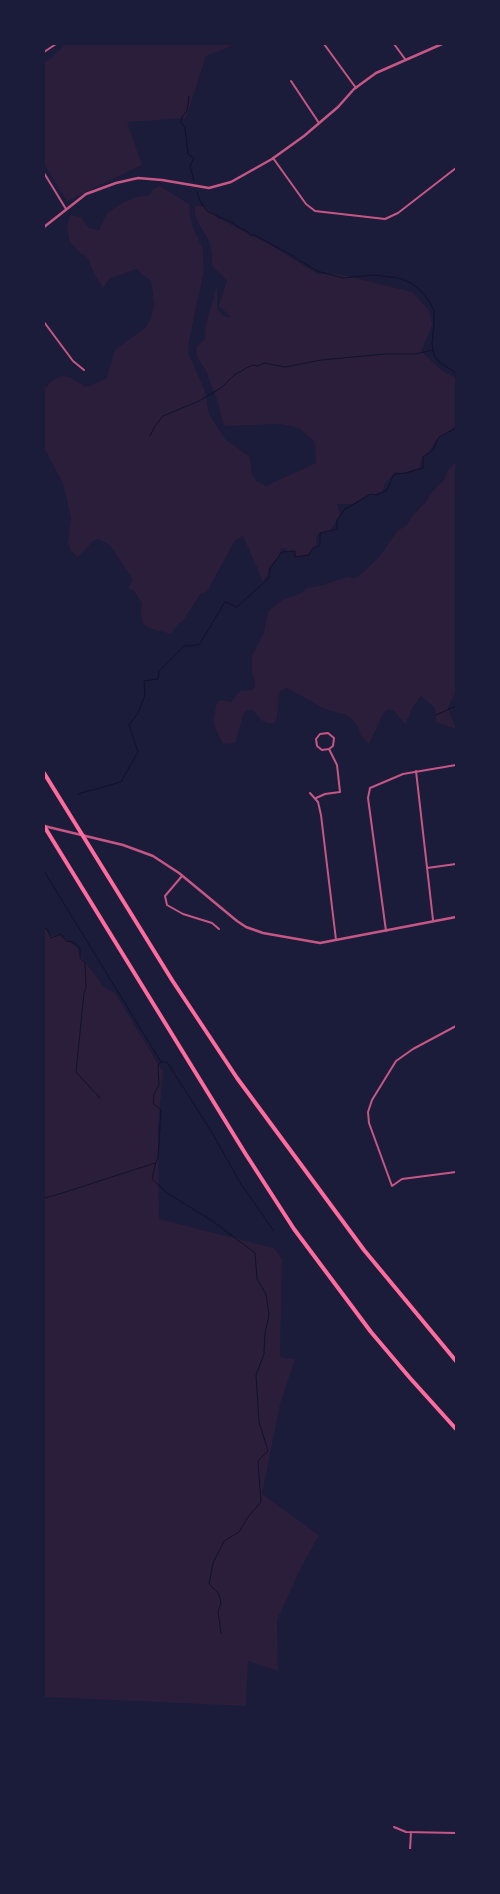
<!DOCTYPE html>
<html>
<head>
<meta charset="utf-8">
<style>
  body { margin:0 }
  #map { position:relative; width:500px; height:1894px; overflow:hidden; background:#1b1b3a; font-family:"Fira Sans",sans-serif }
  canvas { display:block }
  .frame { position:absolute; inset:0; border:45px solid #1b1b3a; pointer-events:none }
</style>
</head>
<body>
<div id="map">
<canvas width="500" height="1894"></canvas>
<div class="frame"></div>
</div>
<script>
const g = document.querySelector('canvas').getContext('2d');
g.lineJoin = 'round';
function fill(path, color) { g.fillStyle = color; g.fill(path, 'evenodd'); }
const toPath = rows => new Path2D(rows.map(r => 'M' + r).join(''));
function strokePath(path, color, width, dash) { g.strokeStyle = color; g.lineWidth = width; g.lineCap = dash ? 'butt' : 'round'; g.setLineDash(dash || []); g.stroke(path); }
const green = toPath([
  [66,44,237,44,206,56,186,118,127,122,142,165,67,201,44,164,44,63,49,60],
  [160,186,189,204,190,217,194,230,203,249,204,270,189,341,188,353,205,391,209,414,225,439,250,457,252,475,256,481,266,486,316,463,315,442,299,428,280,424,224,426,217,400,206,371,197,357,196,347,205,339,206,324,217,285,217,308,223,316,232,318,219,306,227,280,212,266,212,254,209,241,197,221,195,213,195,206,205,207,218,218,267,243,318,274,338,274,412,292,429,310,432,325,421,351,441,370,456,378,456,425,452,430,436,440,429,452,422,457,419,468,403,473,396,472,385,483,383,491,373,495,369,494,353,504,337,504,340,515,331,530,328,532,320,532,317,536,316,547,307,555,297,558,295,556,295,551,287,552,285,548,281,549,279,556,268,569,268,574,263,581,243,536,235,540,210,586,206,592,201,593,183,621,178,624,171,634,149,628,143,624,141,613,142,603,134,591,128,588,132,581,132,578,110,545,98,539,92,542,78,557,71,551,68,543,71,518,63,483,44,448,44,389,53,380,63,376,71,378,86,387,106,379,115,350,145,328,151,318,154,304,151,281,136,269,109,279,103,288,95,275,87,257,80,253,70,242,67,227,70,215,81,217,89,228,99,230,107,213,124,202,137,197,150,195,153,189],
  [456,461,456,691,448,708,456,729,436,722,435,708,421,696,413,707,405,724,394,711,389,709,384,712,369,744,361,736,358,727,353,720,346,715,325,709,287,688,281,690,279,695,277,718,274,723,267,723,261,720,253,710,248,710,244,713,235,743,224,744,222,743,213,722,217,702,220,700,231,702,240,691,252,690,255,687,254,679,252,673,252,656,264,632,268,612,272,608,282,600,302,593,306,588,323,585,347,577,354,578,359,576,380,556,398,530,406,526,413,515,426,502,432,492,444,480,448,470],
  [44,928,51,936,59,935,77,947,81,957,100,981,102,986,115,993,163,1072,158,1126,159,1219,274,1248,282,1259,280,1357,295,1359,280,1404,262,1494,319,1535,301,1568,277,1620,278,1671,248,1661,246,1706,44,1697]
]);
const stream = toPath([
  [189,96,187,111,182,117,181,122,185,128,188,154,194,158,190,166,194,181],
  [197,192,200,201,207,211,221,218,234,223,236,226,248,232,250,235,254,235,286,252,317,271,343,278,373,275,399,278,411,283,420,290,429,301,434,311,434,323,432,344,434,355,439,362,456,373],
  [150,436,155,426,163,416,199,401,221,388,234,375,252,365,258,366,264,363,285,367,321,360,385,354,415,354,433,350],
  [436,715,456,706],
  [78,794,121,782,138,752,129,725,138,713,145,695,144,681,158,679,159,671,184,646,199,645,225,602,237,607,269,578,270,568,282,552,295,551,295,557,309,555,313,548,320,545,320,533,337,529,337,520,345,509,371,494,377,495,387,490,394,474,406,473,423,468,423,457,433,450,439,437,456,428],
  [44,871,161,1062,158,1065,159,1085,154,1094,153,1103,161,1110,158,1158,156,1162,152,1179,167,1193,214,1222,255,1253,257,1279,266,1294,269,1315,265,1333,264,1354,256,1375,259,1422,268,1451,258,1461,261,1502,248,1517,239,1532,224,1541,213,1563,209,1584,219,1594,221,1603,218,1612,221,1633],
  [44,928,47,929,51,938,61,934,66,941,73,942,80,948,80,958,85,963,86,988,84,993,76,1072,100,1098],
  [161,1062,167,1062,211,1131,241,1184,273,1230],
  [44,1198,56,1195,155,1163]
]);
const minor = toPath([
  [324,44,356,88],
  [394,44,405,59],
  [44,52,56,44],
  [291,81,319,123],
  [273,158,306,204,315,211,385,219,398,213,456,168],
  [44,173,66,209],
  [44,322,73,361,84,370],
  [416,771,433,920],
  [310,793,318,802,321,815,336,940],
  [316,798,325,794,340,792,337,765,329,749,333,746,334,738,328,733,320,734,316,739,317,746,322,750,329,749],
  [427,868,456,864],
  [182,876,165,896,167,905,183,914,212,923,219,929],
  [386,931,368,798,370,788,403,774,456,765],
  [456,1026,413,1049,396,1061,372,1100,368,1112,369,1123,392,1186,402,1179,456,1172],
  [394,1827,406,1832,456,1833],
  [410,1850,411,1832]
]);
const tertiary = toPath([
  [44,227,86,194,116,183,138,178,162,180,209,188,231,182,272,159,304,136,338,107,354,89,376,73,442,44],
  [44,826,123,845,153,856,179,873,237,921,246,927,263,933,320,943,456,917]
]);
const motorway = toPath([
  [44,773,172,980,237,1078,364,1250,456,1361],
  [44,826,245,1153,294,1229,371,1332,410,1378,456,1429]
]);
fill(green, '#2a1e3b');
strokePath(stream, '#12122b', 1);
strokePath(minor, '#c65784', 2);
strokePath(tertiary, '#c65784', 2.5);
strokePath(motorway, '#ff6b9d', 4);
</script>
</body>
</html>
